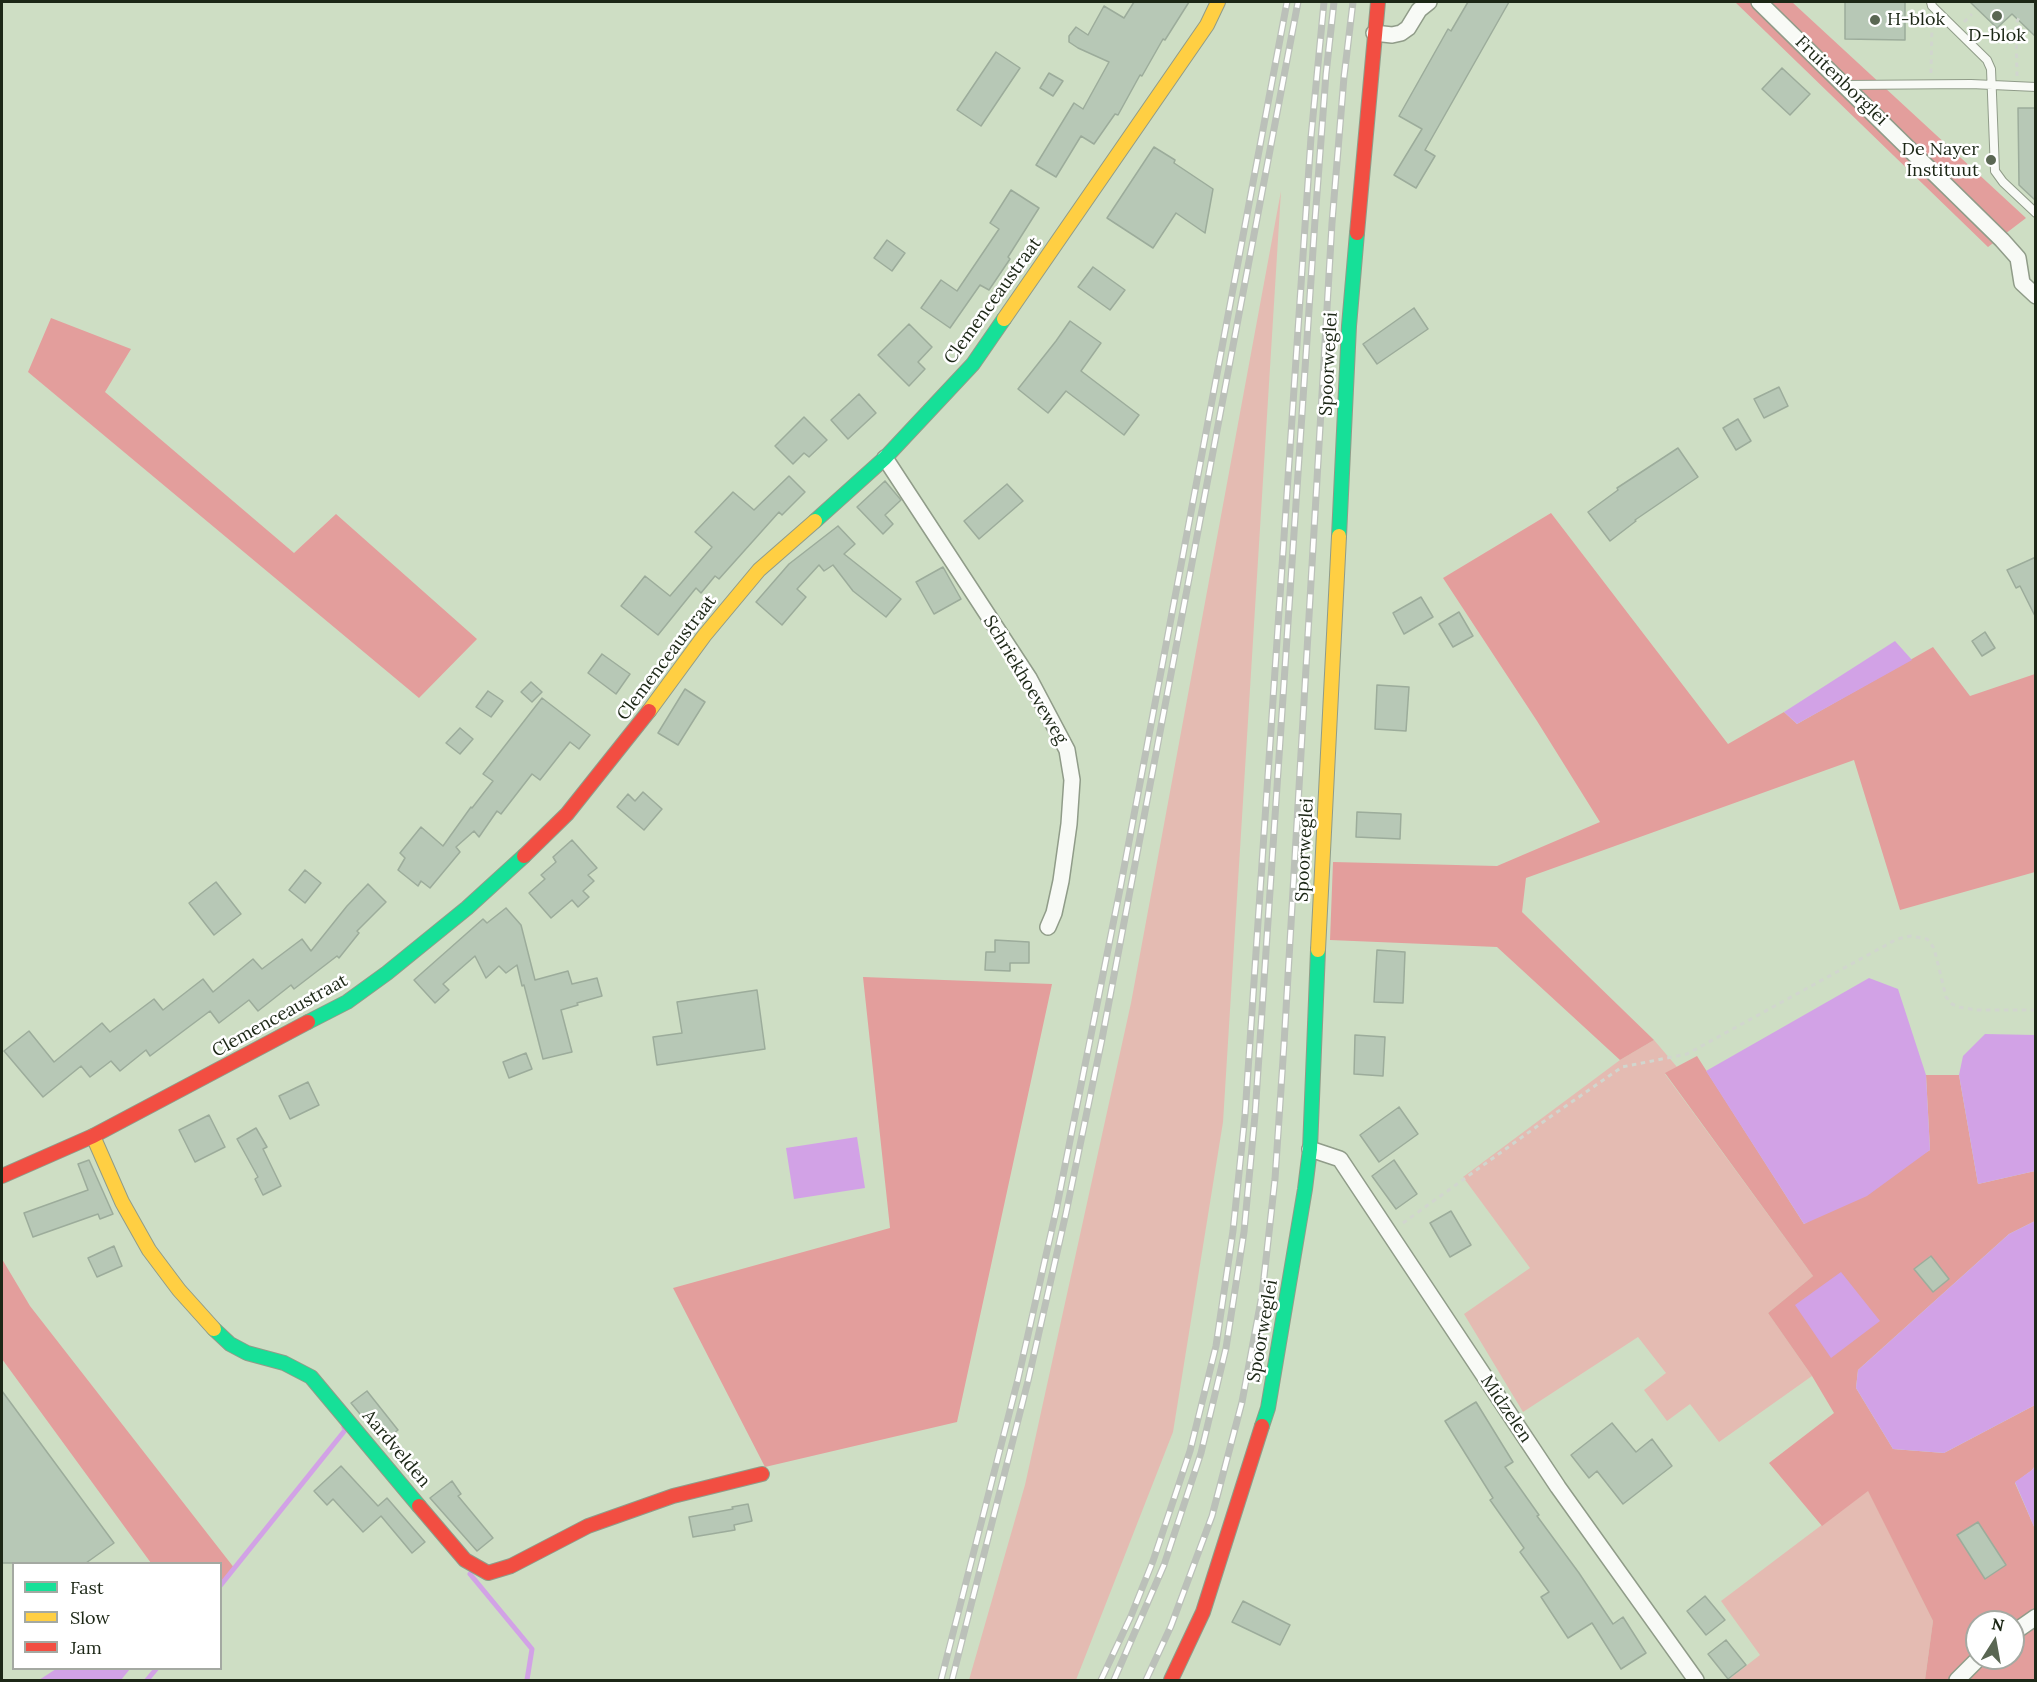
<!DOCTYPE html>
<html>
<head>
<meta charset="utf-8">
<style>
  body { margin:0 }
  #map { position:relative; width:2037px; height:1682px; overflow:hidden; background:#cedec4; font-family:Lora,serif }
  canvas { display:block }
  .frame { position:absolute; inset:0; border:3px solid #1c2716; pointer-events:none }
  .legend { position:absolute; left:12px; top:1562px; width:210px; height:108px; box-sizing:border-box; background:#fff; border:2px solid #a4a9a2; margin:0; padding:8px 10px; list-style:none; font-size:18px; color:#1c2716 }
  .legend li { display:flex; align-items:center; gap:12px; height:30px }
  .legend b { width:30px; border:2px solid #a4a9a2 }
  .north { position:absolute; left:1965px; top:1610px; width:60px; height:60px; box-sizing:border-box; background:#fff; border:2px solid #a4a9a2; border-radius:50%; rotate:11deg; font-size:16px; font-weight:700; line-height:24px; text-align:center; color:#1c2716 }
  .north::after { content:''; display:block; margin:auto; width:21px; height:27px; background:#5a6753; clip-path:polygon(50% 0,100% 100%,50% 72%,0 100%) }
</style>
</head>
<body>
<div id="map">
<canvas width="2037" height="1682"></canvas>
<div class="frame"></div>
<ul class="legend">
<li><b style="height:8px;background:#16e098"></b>Fast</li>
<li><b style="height:8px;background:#ffcf43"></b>Slow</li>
<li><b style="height:8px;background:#f24e42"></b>Jam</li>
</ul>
<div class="north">N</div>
</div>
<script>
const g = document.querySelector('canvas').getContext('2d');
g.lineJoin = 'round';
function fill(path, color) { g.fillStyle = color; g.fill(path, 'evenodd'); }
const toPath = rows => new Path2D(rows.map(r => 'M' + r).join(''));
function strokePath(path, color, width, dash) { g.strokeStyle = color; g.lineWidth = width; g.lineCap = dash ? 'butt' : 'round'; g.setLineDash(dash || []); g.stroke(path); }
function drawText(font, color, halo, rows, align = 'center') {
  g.font = font + ' Lora,serif'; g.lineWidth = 5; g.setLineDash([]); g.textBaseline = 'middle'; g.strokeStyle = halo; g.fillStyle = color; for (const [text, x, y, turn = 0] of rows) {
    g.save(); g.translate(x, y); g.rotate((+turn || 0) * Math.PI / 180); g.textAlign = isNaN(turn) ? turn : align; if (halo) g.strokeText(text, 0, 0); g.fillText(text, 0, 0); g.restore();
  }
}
const green = toPath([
  [1281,191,1223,1122,1173,1432,1076,1680,969,1680,1025,1485,1131,1003],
  [1654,1040,1677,1067,1665,1074,1813,1276,1768,1313,1812,1376,1719,1442,1690,1404,1667,1421,1644,1390,1666,1373,1638,1337,1523,1412,1464,1314,1530,1268,1463,1177,1620,1060],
  [1868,1490,1933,1621,1925,1680,1728,1680,1760,1655,1721,1601]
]);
const forest = toPath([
  [1735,2,1792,2,2026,218,1988,247],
  [51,318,131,349,105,392,294,553,336,514,477,639,419,698,28,372],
  [1551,513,1728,744,1784,712,1797,724,1933,647,1970,696,2035,674,2035,872,1900,910,1854,760,1526,878,1522,912,1654,1040,1620,1060,1497,947,1330,940,1333,862,1497,866,1600,822,1537,721,1443,578],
  [863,977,1052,984,957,1422,765,1467,673,1288,890,1228],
  [1697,1056,1804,1224,1930,1150,1926,1075,1959,1075,1978,1184,2035,1171,2035,1221,2009,1234,1858,1370,1856,1388,1893,1449,1944,1453,2035,1405,2035,1466,2032,1470,2015,1483,2035,1529,2035,1680,1925,1680,1933,1621,1868,1491,1822,1526,1769,1463,1834,1413,1812,1376,1768,1313,1813,1276,1665,1073],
  [1930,1256,1949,1279,1933,1292,1915,1269],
  [1977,1622,2013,1622,2013,1658,1977,1658],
  [2,1259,30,1306,235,1569,221,1584,220,1564,151,1563,2,1359]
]);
const water = toPath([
  [1895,641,1912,660,1797,724,1784,712],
  [1869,978,1898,989,1926,1075,1930,1150,1867,1196,1804,1224,1706,1071],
  [1985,1034,2035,1035,2035,1171,1978,1184,1959,1075,1963,1056],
  [857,1137,865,1188,794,1199,786,1148],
  [2035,1221,2035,1405,1944,1453,1893,1449,1856,1388,1858,1370,2009,1234],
  [1841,1272,1880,1321,1831,1358,1795,1305],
  [2035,1466,2035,1529,2015,1482,2032,1470],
  [56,1669,56,1668,130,1669,121,1680,39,1680]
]);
const stream = toPath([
  [470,1574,532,1649,527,1680],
  [220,1586,346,1429,344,1427],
  [147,1680,157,1668]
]);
const building = toPath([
  [1134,2,1189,2,1165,40,1163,39,1142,76,1140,75,1118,115,1115,114,1094,144,1081,136,1056,177,1036,165,1074,103,1083,109,1109,62,1078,48,1069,42,1069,36,1076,27,1088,35,1104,6,1124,18,1134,2],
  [1468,2,1509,2,1425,150,1435,156,1416,188,1394,175,1422,129,1399,116,1448,29,1451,31,1468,2],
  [1845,2,1905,2,1905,40,1845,39,1845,2],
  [1970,2,2036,2,2036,37,2012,14,1997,28,1970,2],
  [996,52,1020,68,981,126,957,110,996,52],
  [1782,68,1810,94,1790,115,1762,89,1782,68],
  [1049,73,1063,81,1053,96,1040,88,1049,73],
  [2018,108,2036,108,2036,201,2019,185,2018,108],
  [1154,147,1175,160,1174,163,1213,189,1205,233,1176,213,1153,248,1107,218,1154,147],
  [1011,190,1039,208,1008,257,1010,259,989,290,980,285,950,328,921,308,941,280,957,291,999,229,990,223,1011,190],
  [887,240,905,253,892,271,874,258,887,240],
  [1093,267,1125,290,1110,310,1078,287,1093,267],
  [1414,308,1428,329,1377,364,1363,344,1414,308],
  [1070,321,1101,343,1081,371,1139,415,1124,435,1066,391,1048,413,1018,389,1056,341,1070,321],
  [909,324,932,347,918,362,925,369,909,386,878,355,909,324],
  [1779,387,1788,406,1764,418,1754,399,1779,387],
  [859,394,876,413,848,439,831,420,859,394],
  [804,417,827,440,809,457,804,453,793,464,775,446,804,417],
  [1738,419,1751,441,1736,450,1723,428,1738,419],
  [1678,448,1698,477,1635,520,1636,521,1610,541,1588,512,1618,490,1617,488,1678,448],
  [789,476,805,492,782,515,779,512,719,579,715,576,701,593,696,588,658,635,621,606,645,576,670,596,712,547,695,532,733,492,754,510,789,476],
  [885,481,901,500,885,515,893,524,883,534,857,507,885,481],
  [1007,484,1023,501,979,539,964,521,1007,484],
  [838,526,855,544,844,554,901,599,886,617,853,591,833,565,824,571,819,565,797,589,806,597,782,625,756,602,789,564,838,526],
  [2036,557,2036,618,2020,586,2016,588,2007,570,2036,557],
  [943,567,961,599,934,614,916,582,943,567],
  [1421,597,1433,617,1404,634,1393,613,1421,597],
  [1459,612,1473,636,1453,647,1439,624,1459,612],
  [1985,632,1995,648,1982,656,1972,641,1985,632],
  [602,654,630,674,616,694,588,673,602,654],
  [531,682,542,692,532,702,521,692,531,682],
  [1377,685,1409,687,1406,731,1375,729,1377,685],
  [685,689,705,702,678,745,658,733,685,689],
  [488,691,503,701,491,717,476,707,488,691],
  [542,698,590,735,579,749,570,742,540,780,532,774,501,814,497,811,479,837,474,831,456,847,460,852,430,888,421,881,418,886,398,870,405,858,400,853,421,827,443,846,471,807,472,808,493,781,483,774,542,698],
  [460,728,473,739,460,754,446,743,460,728],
  [643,792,662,809,644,830,617,807,628,794,635,801,643,792],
  [1357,812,1401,814,1400,839,1356,837,1357,812],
  [572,840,597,868,588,875,594,881,583,891,589,897,578,907,572,900,551,918,529,893,545,879,541,875,556,862,553,857,572,840],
  [305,870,321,883,305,903,289,890,305,870],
  [216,882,241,914,214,935,189,903,216,882],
  [368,884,386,902,357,931,359,933,339,958,337,956,294,989,291,985,258,1011,249,1000,219,1023,210,1011,150,1056,146,1050,120,1071,111,1061,90,1077,81,1066,43,1097,4,1051,29,1031,54,1062,102,1023,110,1032,154,999,163,1010,203,979,213,992,253,959,262,969,302,939,311,951,347,906,368,884],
  [506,908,521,925,535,980,568,971,572,984,597,978,602,996,577,1003,578,1005,561,1010,572,1052,543,1059,524,985,522,986,517,965,506,973,499,966,486,978,475,956,443,984,449,990,435,1003,414,980,483,919,487,923,506,908],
  [995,940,1029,942,1029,963,1010,963,1010,971,985,970,986,952,995,952,995,940],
  [1377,950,1405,952,1403,1003,1374,1002,1377,950],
  [757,990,765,1049,657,1065,653,1037,682,1033,677,1002,757,990],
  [1355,1035,1385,1037,1383,1076,1354,1074,1355,1035],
  [526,1053,532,1069,509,1078,503,1062,526,1053],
  [308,1082,319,1105,290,1119,279,1096,308,1082],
  [1399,1107,1418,1134,1379,1162,1360,1135,1399,1107],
  [209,1115,225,1147,195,1162,179,1130,209,1115],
  [256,1128,267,1147,263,1149,281,1186,263,1195,255,1179,258,1177,237,1139,256,1128],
  [89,1160,113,1214,100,1219,98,1214,33,1237,24,1213,88,1190,78,1164,89,1160],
  [1394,1160,1417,1194,1396,1209,1372,1176,1394,1160],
  [1451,1211,1471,1245,1450,1257,1430,1223,1451,1211],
  [114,1246,122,1266,97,1277,88,1258,114,1246],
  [1931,1256,1949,1279,1933,1292,1914,1269,1931,1256],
  [2,1391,114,1543,86,1563,2,1563,2,1391],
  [367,1391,398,1430,383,1442,351,1403,367,1391],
  [1476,1402,1513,1462,1505,1467,1539,1515,1537,1516,1579,1573,1613,1624,1623,1617,1646,1653,1621,1669,1592,1623,1568,1638,1541,1597,1549,1592,1520,1552,1524,1548,1490,1500,1493,1498,1445,1421,1476,1402],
  [1612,1423,1636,1452,1652,1439,1672,1466,1623,1504,1597,1471,1589,1478,1571,1455,1612,1423],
  [341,1466,378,1506,387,1498,425,1542,412,1553,381,1516,363,1532,333,1499,327,1505,314,1491,341,1466],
  [452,1481,461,1494,458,1496,493,1538,477,1551,430,1498,452,1481],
  [748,1504,752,1521,734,1525,735,1530,693,1537,689,1517,733,1509,732,1507,748,1504],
  [1978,1522,2006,1565,1985,1579,1957,1535,1978,1522],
  [1705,1596,1725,1620,1706,1635,1687,1611,1705,1596],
  [1243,1601,1290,1625,1280,1645,1232,1622,1243,1601],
  [1726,1640,1746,1665,1728,1679,1708,1654,1726,1640]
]);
const path = toPath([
  [1964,22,1972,14],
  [1931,73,1932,23],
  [2017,76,2016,23,2020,16],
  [1403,1223,1550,1117,1622,1067,1687,1054,1897,939,1911,936,1927,939,1934,948,1946,997,1952,1004,1959,1007,1976,1010,2036,1010]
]);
const lane = toPath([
  [1931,2,1932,6,1987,60,1991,69,1995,171,2003,182,2036,213],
  [1846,85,1971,84,2036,87]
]);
const street = toPath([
  [1759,2,2002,240,2018,258,2022,283,2036,296],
  [1374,33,1392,35,1401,33,1408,28,1419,10,1429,2],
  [885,458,1029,678,1067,750,1072,780,1069,824,1061,881,1054,913,1048,927],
  [1310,1149,1340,1159,1558,1487,1696,1680],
  [2013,1633,2036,1617],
  [1957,1680,1979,1658]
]);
const fast = toPath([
  [815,521,885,458,973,364,1004,319],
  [1339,536,1349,326,1357,233],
  [308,1022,347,1002,387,973,467,908,524,856],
  [214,1329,230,1344,247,1353,284,1363,311,1377,419,1506],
  [1262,1426,1268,1408,1305,1189,1310,1149,1318,950]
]);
const slow = toPath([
  [1004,319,1207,25,1218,2],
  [649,711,704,636,759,570,815,521],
  [1318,950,1339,536],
  [93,1136,122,1202,149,1250,179,1290,214,1329]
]);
const jam = toPath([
  [1357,233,1378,2],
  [524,856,567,814,649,711],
  [2,1176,93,1136,308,1022],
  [419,1506,465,1560,488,1573,511,1566,588,1526,673,1496,762,1474],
  [1171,1680,1203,1612,1262,1426]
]);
const rail = toPath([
  [941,1680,1018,1379,1056,1211,1121,884,1287,2],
  [952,1680,1028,1381,1066,1213,1102,1039,1298,2],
  [1101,1680,1131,1616,1153,1561,1190,1451,1216,1346,1233,1231,1245,1115,1311,137,1324,2],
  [1114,1680,1164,1565,1201,1453,1226,1348,1244,1232,1255,1115,1315,220,1326,74,1334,2],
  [1146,1680,1171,1626,1212,1516,1242,1402,1262,1295,1275,1179,1284,1044,1332,223,1344,77,1353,2]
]);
const markers = [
  [1997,16,6,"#5a6753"],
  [1875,20,6,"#5a6753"],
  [1991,160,6,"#5a6753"]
];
const poiNames = [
  ["H-blok",1887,20],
  ["D-blok",1997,36,"center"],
  ["De Nayer",1979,150,"right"],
  ["Instituut",1979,171,"right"]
];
const streetNames = [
  ["Fruitenborglei",1841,81,44],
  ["Clemenceaustraat",993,301,-54],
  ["Spoorweglei",1329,364,-87],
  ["Clemenceaustraat",667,658,-53],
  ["Schriekhoeveweg",1025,680,59],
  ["Spoorweglei",1305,850,-87],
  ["Clemenceaustraat",280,1016,-29],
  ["Spoorweglei",1263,1331,-80],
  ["Midzelen",1506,1409,56],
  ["Aardvelden",396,1449,50]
];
fill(green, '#e4bbb2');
fill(forest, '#e39e9c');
fill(water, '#d2a2e6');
strokePath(stream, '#d2a2e6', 5);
fill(building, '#b7c8b6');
strokePath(building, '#9cac9b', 1.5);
strokePath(lane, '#909c89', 10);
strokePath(street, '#909c89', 18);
strokePath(fast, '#909c89', 16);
strokePath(slow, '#909c89', 16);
strokePath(jam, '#909c89', 16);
strokePath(path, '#d1d6ce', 3, [4.5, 4.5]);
strokePath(lane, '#f8faf6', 8);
strokePath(street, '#f8faf6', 15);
strokePath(fast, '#16e098', 14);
strokePath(slow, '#ffcf43', 14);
strokePath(jam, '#f24e42', 14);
strokePath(rail, '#bbc0b9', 7);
strokePath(rail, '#fff', 4.5, [14]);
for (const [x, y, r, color] of markers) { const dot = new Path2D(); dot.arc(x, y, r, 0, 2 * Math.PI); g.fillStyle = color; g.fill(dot); strokePath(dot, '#fff', 2); }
drawText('18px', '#1c2716', '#fff', poiNames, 'left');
drawText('18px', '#1c2716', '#fff', streetNames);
</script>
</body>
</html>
